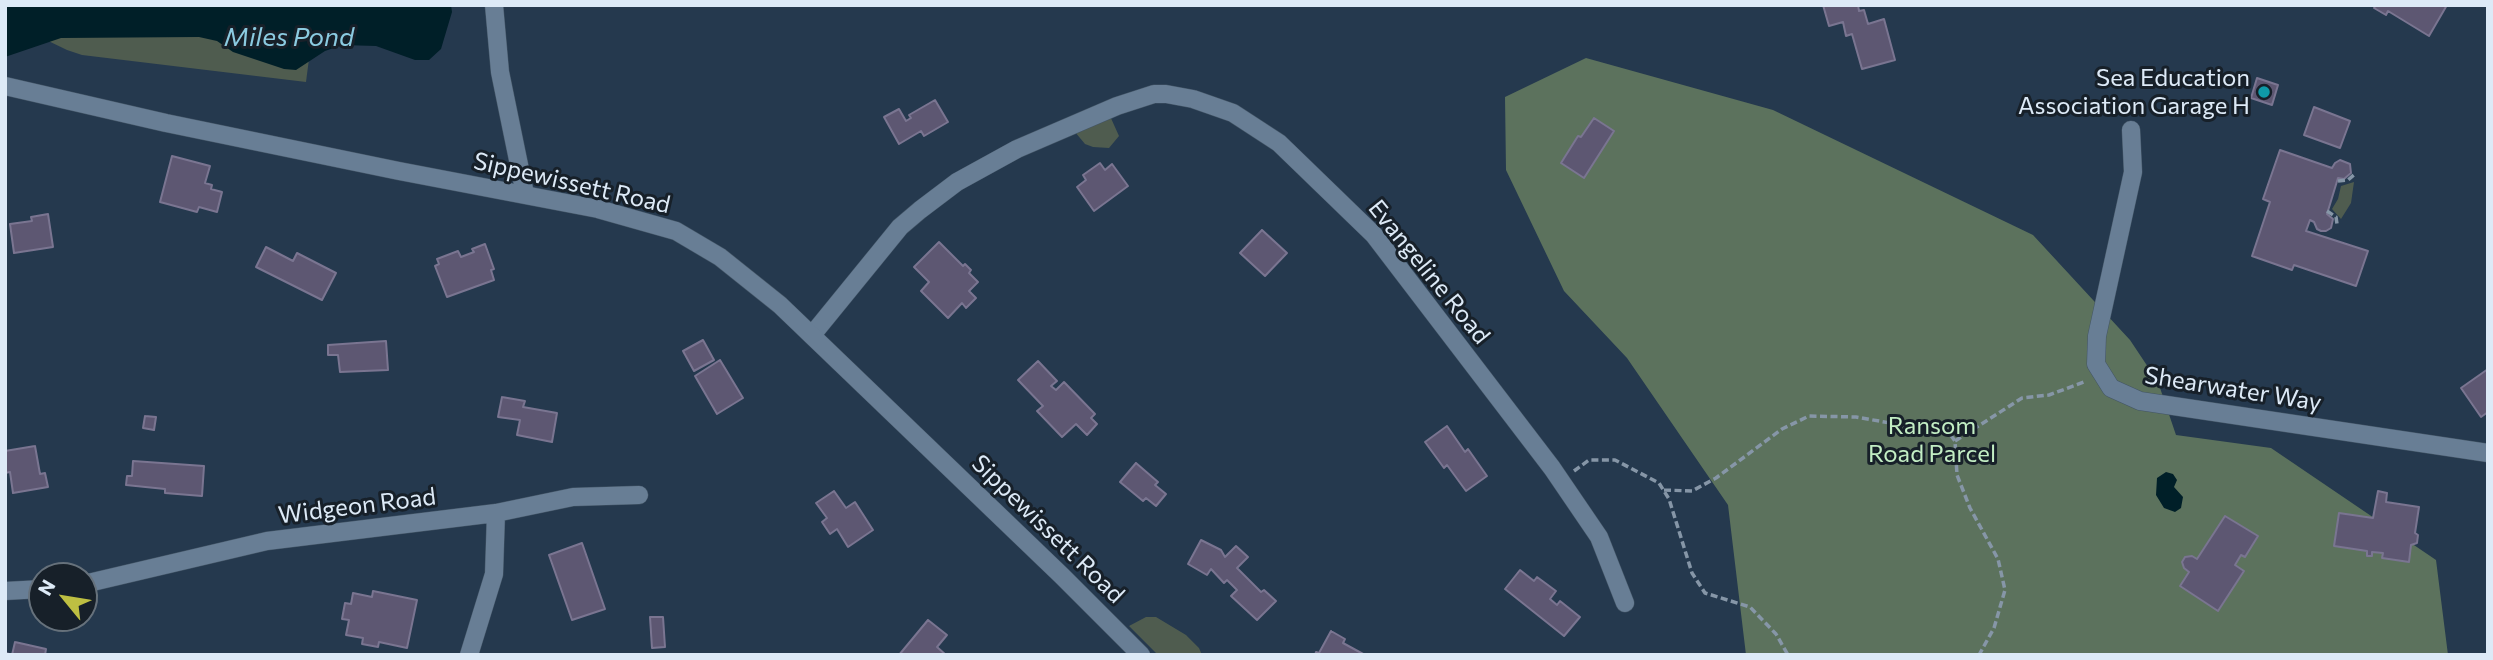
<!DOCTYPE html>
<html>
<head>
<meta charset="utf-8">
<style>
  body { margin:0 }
  #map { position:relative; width:2493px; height:660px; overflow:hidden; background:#25394e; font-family:Commissioner,sans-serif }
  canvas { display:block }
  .frame { position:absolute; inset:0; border:7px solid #ddeaf7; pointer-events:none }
  .north { position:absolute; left:28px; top:562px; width:70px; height:70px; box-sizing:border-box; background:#172029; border:2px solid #66717b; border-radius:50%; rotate:300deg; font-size:19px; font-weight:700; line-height:28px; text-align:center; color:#ddeaf7 }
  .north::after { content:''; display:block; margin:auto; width:24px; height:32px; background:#bebf42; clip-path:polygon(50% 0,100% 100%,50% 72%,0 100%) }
</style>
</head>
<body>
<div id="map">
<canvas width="2493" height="660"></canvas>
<div class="frame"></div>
<div class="north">N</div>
</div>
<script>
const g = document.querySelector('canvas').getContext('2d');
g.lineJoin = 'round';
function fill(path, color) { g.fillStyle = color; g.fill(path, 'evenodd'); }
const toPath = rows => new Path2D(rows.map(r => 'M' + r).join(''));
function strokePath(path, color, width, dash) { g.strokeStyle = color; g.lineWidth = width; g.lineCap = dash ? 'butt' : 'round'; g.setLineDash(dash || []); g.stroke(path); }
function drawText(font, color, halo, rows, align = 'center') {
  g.font = font + ' Commissioner,sans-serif'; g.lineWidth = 6; g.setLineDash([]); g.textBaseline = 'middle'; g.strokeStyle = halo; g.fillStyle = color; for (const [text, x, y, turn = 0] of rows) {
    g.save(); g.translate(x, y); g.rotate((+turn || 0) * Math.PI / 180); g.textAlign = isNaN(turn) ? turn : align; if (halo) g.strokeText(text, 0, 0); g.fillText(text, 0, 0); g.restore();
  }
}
const green = toPath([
  [5,5,316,5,306,82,82,55,67,50,5,20],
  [1110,116,1119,136,1109,148,1093,147,1085,144,1075,132],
  [2354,182,2351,203,2341,219,2332,209,2338,199,2341,186],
  [1146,617,1156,617,1186,635,1199,648,1202,655,1158,655,1129,626]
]);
const forest = toPath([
  [1586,58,1773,110,2033,235,2130,340,2158,382,2176,435,2271,448,2436,560,2448,655,1746,655,1728,505,1627,358,1564,291,1506,170,1505,97]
]);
const water = toPath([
  [5,5,451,5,452,12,441,49,429,60,415,60,376,46,342,45,325,51,296,70,284,69,233,52,217,41,199,37,61,38,5,57],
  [2166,472,2173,474,2177,480,2174,487,2183,497,2181,508,2175,512,2164,508,2156,495,2157,478]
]);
const building = toPath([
  [1823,5,1858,5,1859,11,1864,10,1868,24,1884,19,1895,60,1862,69,1852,34,1846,36,1843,22,1829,26,1823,5],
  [2376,5,2447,5,2429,36,2388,11,2386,15,2374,8,2376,5],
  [2257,78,2278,85,2272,105,2251,98,2257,78],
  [935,100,948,122,924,136,921,131,899,144,884,117,899,109,906,121,911,118,909,115,935,100],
  [2314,107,2350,121,2340,148,2304,135,2314,107],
  [1594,118,1614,131,1584,178,1561,163,1578,136,1581,137,1594,118],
  [2280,150,2332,168,2335,163,2340,160,2350,164,2351,173,2344,179,2338,178,2327,214,2333,219,2331,228,2326,231,2321,231,2317,229,2314,222,2310,220,2306,231,2368,251,2356,286,2294,265,2292,270,2252,256,2270,202,2263,199,2280,150],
  [172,156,210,166,205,183,212,185,211,189,222,192,217,212,199,207,197,212,160,202,172,156],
  [1100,163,1105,170,1112,164,1128,186,1094,211,1077,187,1086,180,1083,175,1100,163],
  [48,214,53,247,14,253,10,224,32,221,31,217,48,214],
  [1262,230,1287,253,1265,276,1240,253,1262,230],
  [939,242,963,266,965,264,971,270,969,273,978,282,969,291,976,298,966,308,962,303,948,318,921,291,929,282,914,267,939,242],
  [485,244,494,269,491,270,494,280,447,297,435,266,439,264,437,259,458,251,461,257,474,252,472,249,485,244],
  [266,247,293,261,297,253,336,273,322,300,256,267,266,247],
  [703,340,714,360,694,371,683,351,703,340],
  [386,341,388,370,340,372,338,355,328,355,328,345,386,341],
  [720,360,743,398,717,414,695,376,720,360],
  [1038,361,1057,381,1051,386,1056,390,1064,382,1095,414,1091,418,1097,424,1087,435,1076,424,1062,437,1037,411,1043,406,1018,380,1038,361],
  [2488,369,2488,412,2481,417,2461,388,2488,369],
  [502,397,525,401,523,407,557,413,552,442,517,435,520,420,498,417,502,397],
  [145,416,156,417,154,430,143,428,145,416],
  [1447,426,1465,452,1468,449,1487,476,1466,491,1447,465,1444,468,1425,442,1447,426],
  [35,446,40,474,45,473,48,487,13,493,10,472,5,473,5,451,35,446],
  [133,461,204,466,202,496,165,493,165,489,126,485,127,476,132,476,133,461],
  [1136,463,1158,482,1155,485,1166,494,1156,506,1146,498,1143,501,1120,482,1136,463],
  [834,491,846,508,855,502,873,530,848,547,837,529,830,534,822,522,827,518,816,503,834,491],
  [2378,491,2387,493,2386,502,2419,507,2415,533,2418,535,2417,543,2411,545,2409,562,2382,558,2383,553,2372,552,2372,556,2367,556,2367,551,2334,546,2339,513,2373,518,2378,491],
  [2225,516,2258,536,2245,557,2241,555,2235,565,2244,571,2218,611,2180,586,2189,572,2184,568,2182,562,2185,557,2192,556,2197,559,2225,516],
  [1201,540,1221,550,1225,557,1236,546,1248,557,1237,568,1261,592,1264,590,1276,601,1257,620,1231,596,1237,590,1227,580,1224,583,1211,569,1207,575,1188,564,1201,540],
  [582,543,605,609,572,620,549,555,582,543],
  [1520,570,1534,581,1537,577,1556,591,1550,599,1557,605,1560,601,1580,617,1564,636,1505,589,1520,570],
  [373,591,417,600,407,648,379,642,378,647,362,644,363,638,346,635,349,620,342,619,345,603,351,604,353,593,372,597,373,591],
  [650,617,663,617,665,647,652,648,650,617],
  [928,620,947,635,937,647,946,655,899,655,928,620],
  [1331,631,1345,639,1343,643,1365,655,1315,655,1316,652,1319,653,1331,631],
  [15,642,46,649,45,655,5,655,5,649,6,653,12,655,15,642]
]);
const path = toPath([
  [2338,181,2348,180,2355,174],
  [2327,211,2336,217,2337,224],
  [1955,441,2022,398,2049,395,2084,382],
  [1574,471,1589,460,1615,460,1659,483,1669,499,1692,573,1705,593,1750,607,1776,634,1788,655],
  [1664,490,1692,491,1716,478,1782,429,1809,416,1856,417,1913,427,1943,425,1955,441,1957,475,1970,508,1998,559,2005,590,1994,628,1979,655]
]);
const minor = toPath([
  [494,5,500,72,525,194],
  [2131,130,2133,172,2097,336,2096,364,2111,388,2140,401,2488,453],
  [812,335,900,227,920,210,957,182,1017,149,1117,106,1154,94,1166,94,1193,99,1233,113,1279,143,1374,235,1552,468,1599,537,1625,603],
  [84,584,267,541,496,513,573,497,639,495],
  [5,591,42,589],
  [469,655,494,574,496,513]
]);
const secondary = toPath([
  [5,86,166,123,399,171,598,209,676,231,720,257,780,305,1062,576,1141,655]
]);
const markers = [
  [2264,92,7,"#0f9aa8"]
];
const poiNames = [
  ["Sea Education",2250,78],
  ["Association Garage H",2250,106]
];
const streetNames = [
  ["Sippewissett Road",572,183,13],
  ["Evangeline Road",1429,272,51],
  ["Shearwater Way",2233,389,9],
  ["Widgeon Road",357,506,-7],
  ["Sippewissett Road",1048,529,44]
];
const parkNames = [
  ["Ransom",1932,426],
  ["Road Parcel",1932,454]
];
const waterNames = [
  ["Miles Pond",289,37]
];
fill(green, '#4f5c4f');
fill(forest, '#5c725d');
fill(water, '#001f28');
fill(building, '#5d5772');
strokePath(building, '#7a7591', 2);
strokePath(minor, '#435566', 19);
strokePath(secondary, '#435566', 19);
strokePath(path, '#8696a7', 3.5, [7, 3.5]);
strokePath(minor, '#687e95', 18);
strokePath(secondary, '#687e95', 18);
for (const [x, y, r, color] of markers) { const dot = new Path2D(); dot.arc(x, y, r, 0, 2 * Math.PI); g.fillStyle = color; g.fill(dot); strokePath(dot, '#172029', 2.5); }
drawText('24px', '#ddeaf7', '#172029', poiNames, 'right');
drawText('24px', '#ddeaf7', '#172029', streetNames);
drawText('24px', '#c3eec4', '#172029', parkNames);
drawText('italic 26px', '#8bcbe1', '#172029', waterNames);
</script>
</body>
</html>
